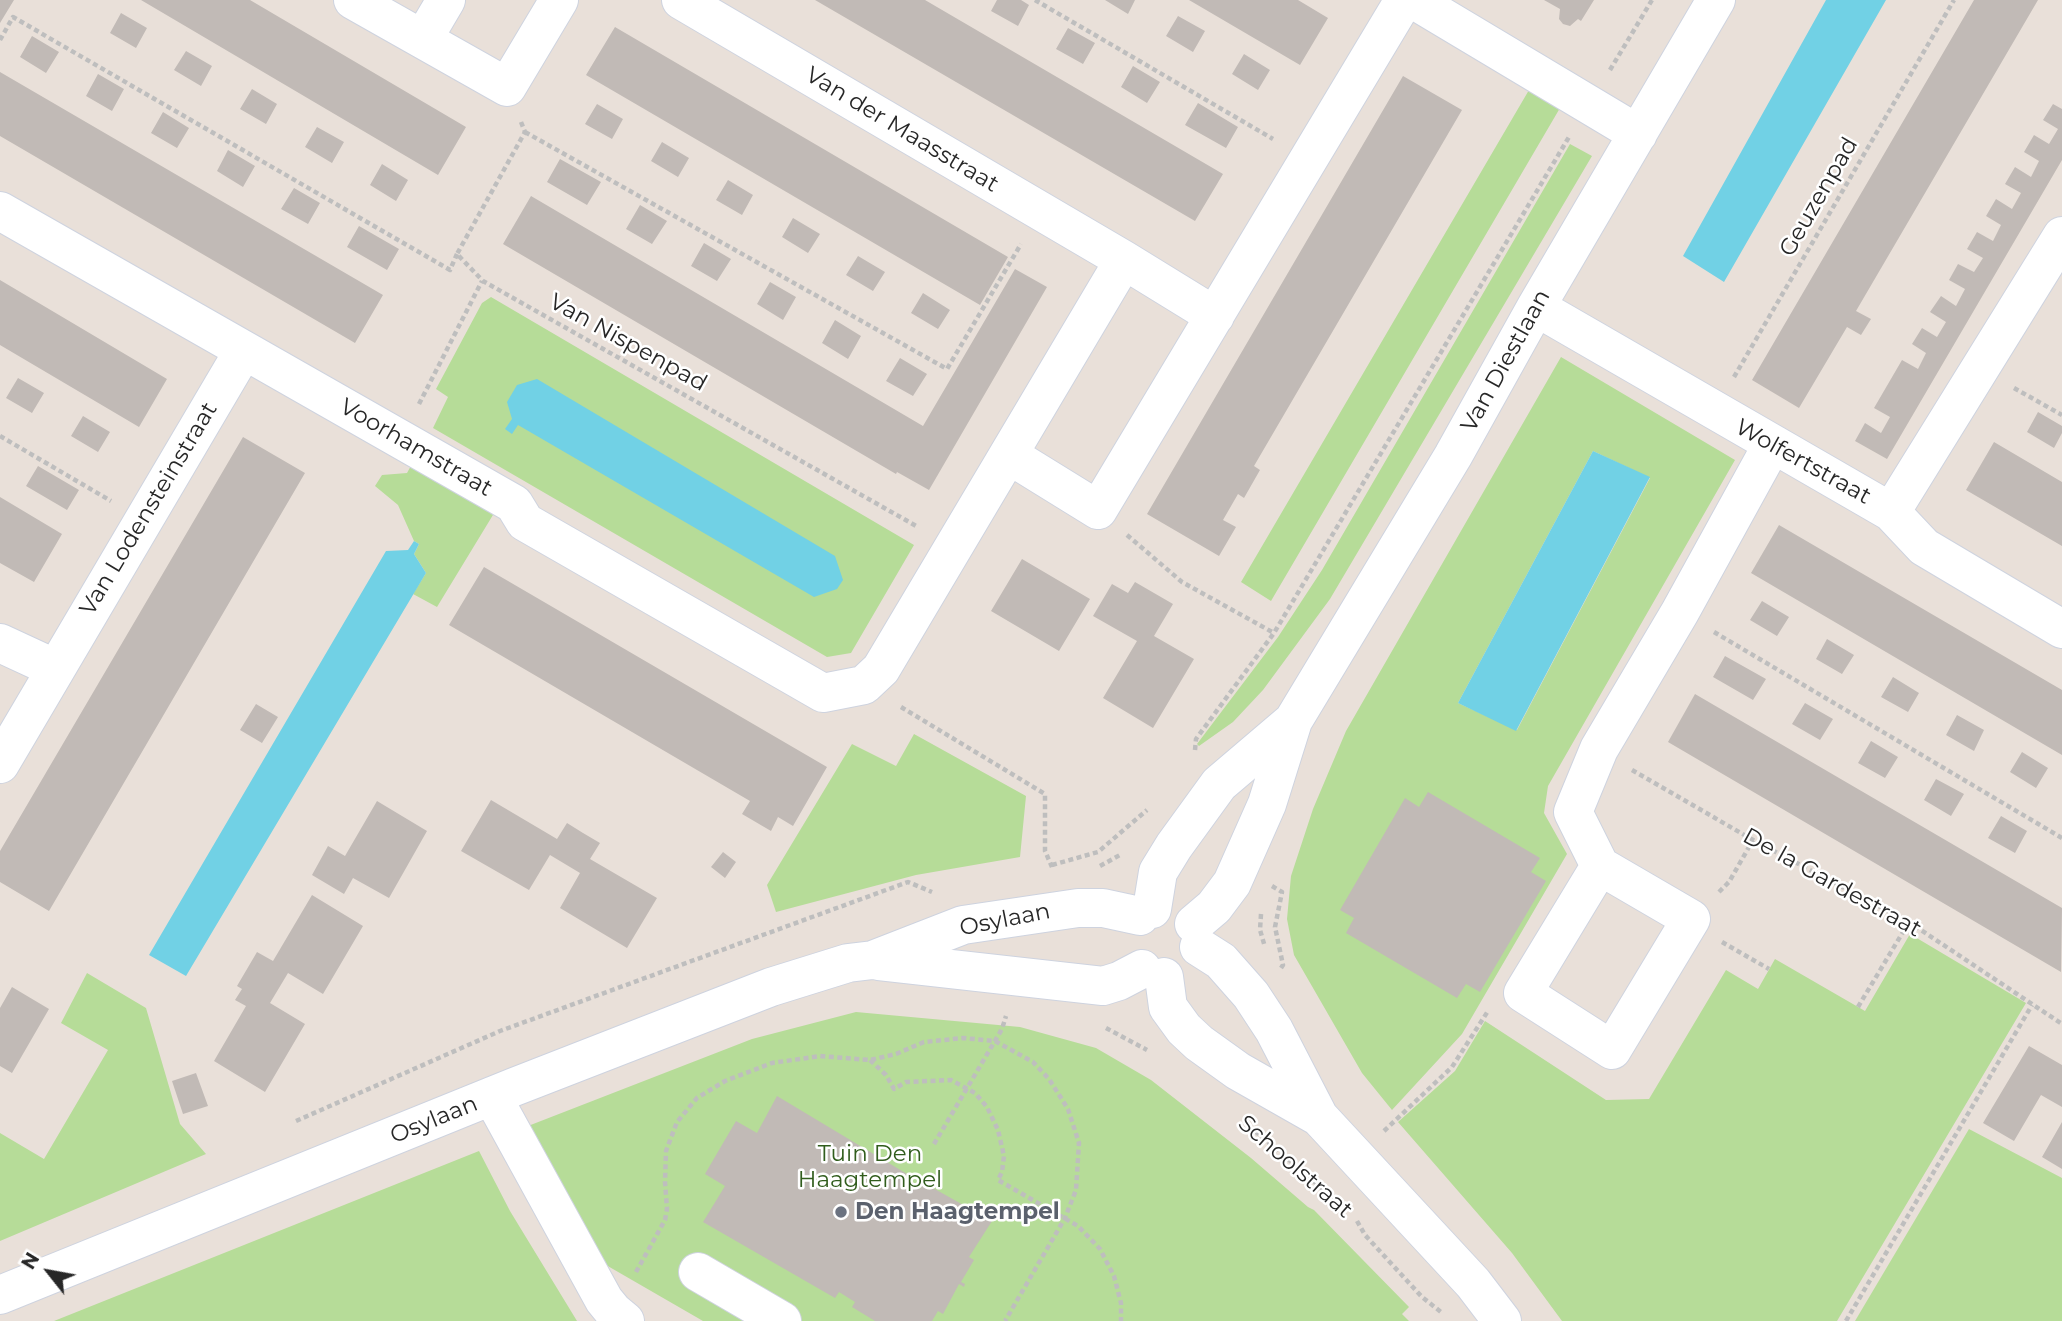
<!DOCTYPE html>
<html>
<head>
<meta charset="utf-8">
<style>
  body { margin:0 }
  #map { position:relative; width:2062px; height:1321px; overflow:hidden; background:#e9e0d9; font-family:Montserrat,sans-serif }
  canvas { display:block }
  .north { position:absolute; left:14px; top:1237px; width:70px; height:70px; -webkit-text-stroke:5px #fff; paint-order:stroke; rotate:301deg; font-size:19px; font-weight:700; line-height:28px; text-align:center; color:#272727 }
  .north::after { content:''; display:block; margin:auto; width:24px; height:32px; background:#272727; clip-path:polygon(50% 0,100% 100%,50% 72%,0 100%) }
</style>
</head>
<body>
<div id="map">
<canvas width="2062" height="1321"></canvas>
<div class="north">N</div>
</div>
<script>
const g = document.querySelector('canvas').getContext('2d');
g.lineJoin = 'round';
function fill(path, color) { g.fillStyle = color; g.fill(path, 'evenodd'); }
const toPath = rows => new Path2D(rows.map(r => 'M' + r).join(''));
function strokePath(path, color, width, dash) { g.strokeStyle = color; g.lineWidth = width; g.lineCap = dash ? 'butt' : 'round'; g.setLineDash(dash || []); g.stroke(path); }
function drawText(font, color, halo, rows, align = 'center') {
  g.font = font + ' Montserrat,sans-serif'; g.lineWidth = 5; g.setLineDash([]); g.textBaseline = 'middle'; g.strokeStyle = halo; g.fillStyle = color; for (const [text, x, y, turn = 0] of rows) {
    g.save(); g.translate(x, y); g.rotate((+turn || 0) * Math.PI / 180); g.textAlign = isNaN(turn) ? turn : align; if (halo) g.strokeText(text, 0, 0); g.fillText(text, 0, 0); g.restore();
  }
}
const green = toPath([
  [1529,90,1560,108,1271,601,1241,582],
  [1570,144,1592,156,1330,599,1263,690,1233,722,1199,746,1197,744,1278,637,1322,570],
  [491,297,914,545,851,653,827,657,433,428,448,397,436,389,482,303],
  [1561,357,1735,460,1548,786,1544,813,1567,854,1462,1034,1392,1110,1362,1073,1294,955,1287,919,1291,876,1313,809,1346,731],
  [1593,451,1650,478,1517,730,1458,703],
  [413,462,496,510,437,607,413,594,426,573,414,554,419,544,414,541,398,505,375,486,382,475,407,473],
  [914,734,1026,796,1020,857,916,875,776,912,767,885,852,744,896,766],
  [1910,934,2026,1003,1837,1321,1562,1321,1512,1253,1398,1122,1455,1071,1485,1021,1606,1100,1649,1099,1726,970,1758,989,1775,959,1865,1011],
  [87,973,146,1008,180,1124,206,1154,0,1241,0,1133,44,1159,108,1050,61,1023],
  [856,1012,1020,1027,1096,1048,1151,1080,1251,1158,1308,1207,1314,1210,1409,1307,1402,1314,1409,1321,703,1321,606,1265,528,1126,752,1039],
  [1969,1129,2062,1178,2062,1321,1855,1321],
  [479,1151,510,1211,577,1321,54,1321]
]);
const water = toPath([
  [1826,0,1886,0,1724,282,1683,256],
  [537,379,835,556,843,580,837,589,814,597,518,425,512,434,505,429,512,419,507,402,517,385],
  [1593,451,1650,477,1516,731,1458,703],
  [414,541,419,544,414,554,426,573,186,976,149,955,386,551,408,550]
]);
const building = toPath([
  [0,0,14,0,0,23],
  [141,0,250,0,466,127,438,175],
  [815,0,925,0,1223,174,1195,221],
  [997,0,1021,0,1029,5,1018,26,991,11],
  [1105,0,1135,0,1128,14],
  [1189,0,1298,0,1328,18,1300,65],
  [1544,0,1594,0,1581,21,1578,19,1570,26,1563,24,1559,19,1560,9],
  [1974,0,2038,0,1856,311,1871,319,1861,335,1847,327,1799,408,1752,380],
  [121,13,147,28,136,48,110,33],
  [1178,16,1205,31,1193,52,1166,36],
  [615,27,1008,257,980,305,586,75],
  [1068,28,1095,43,1083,64,1056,49],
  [32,36,59,52,46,73,20,57],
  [186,51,212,66,201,86,174,70],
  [1244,54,1270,70,1258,90,1232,74],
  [1133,66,1160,82,1147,103,1121,87],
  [0,72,383,295,355,343,0,136],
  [98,74,124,89,112,111,86,96],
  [1403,76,1462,110,1254,466,1260,470,1244,498,1238,494,1223,520,1236,527,1219,556,1147,514],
  [252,89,277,104,266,124,240,109],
  [1198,103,1238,127,1226,148,1185,125],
  [597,104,623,119,612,139,585,124],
  [2053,104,2062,109,2062,160,1887,459,1855,441,1865,423,1881,433,1890,417,1874,408,1902,360,1918,369,1926,353,1912,344,1922,328,1937,337,1946,322,1930,312,1941,296,1956,306,1965,289,1949,280,1958,264,1974,272,1983,258,1967,249,1977,232,1993,241,2001,225,1986,216,1996,199,2012,209,2021,193,2005,184,2015,167,2031,177,2039,161,2024,152,2034,135,2049,144,2058,129,2043,120],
  [163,112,189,128,177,148,151,133],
  [317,127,344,142,332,163,305,147],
  [662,142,689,158,678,177,651,161],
  [228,150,255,166,243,187,217,171],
  [560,159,601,182,587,205,547,182],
  [382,164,408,180,396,201,370,185],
  [728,180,753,195,742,215,716,200],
  [294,188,320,203,308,224,281,209],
  [531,196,923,426,1015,269,1047,287,929,490,897,472,896,474,503,244],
  [640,205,667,221,652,244,626,229],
  [793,218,820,234,808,253,782,237],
  [359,226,399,249,387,270,347,247],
  [704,243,731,259,717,281,691,266],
  [858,256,885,272,873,291,846,275],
  [0,280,167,379,139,427,0,345],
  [770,282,796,297,783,320,757,304],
  [923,293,950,310,938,329,911,313],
  [835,320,861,336,848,359,822,343],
  [900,358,927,374,913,396,886,381],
  [18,378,44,393,32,413,6,398],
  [2038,412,2062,426,2062,433,2054,448,2027,432],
  [83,416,110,432,98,452,71,436],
  [243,437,305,473,49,911,0,882,0,851],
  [1994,442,2062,482,2062,546,1966,490],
  [38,466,79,490,67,510,26,486],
  [0,497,62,534,34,582,0,563],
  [1779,525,2062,690,2062,755,1751,573],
  [1022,559,1090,599,1059,651,991,611],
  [484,567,827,767,793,826,778,817,771,831,742,814,750,801,449,625],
  [1135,582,1173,604,1154,636,1194,659,1153,728,1103,698,1137,641,1093,616,1112,584,1128,593],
  [1762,601,1789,617,1777,636,1750,620],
  [1827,639,1854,655,1842,674,1816,659],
  [1725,656,1766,679,1753,700,1713,677],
  [1893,677,1919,693,1908,712,1881,697],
  [1695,694,2062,908,2061,972,1668,742],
  [1805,703,1833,719,1820,740,1792,724],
  [256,704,278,717,262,743,240,730],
  [1957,715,1984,730,1974,751,1946,735],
  [1871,741,1898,757,1885,778,1858,763],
  [2022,752,2048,768,2036,788,2010,772],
  [1936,779,1964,794,1951,816,1924,800],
  [1428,792,1540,858,1531,872,1546,881,1480,992,1466,984,1457,998,1346,933,1354,918,1340,910,1405,798,1419,807],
  [491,800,557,839,567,823,583,833,600,843,590,859,657,898,627,948,560,908,580,873,550,855,529,890,461,851],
  [377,801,427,831,389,898,353,878,344,894,312,875,328,846,345,856],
  [2001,816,2027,831,2015,853,1988,838],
  [723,852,736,862,725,878,711,867],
  [312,895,363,926,323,994,288,973,270,1003,305,1024,265,1092,214,1061,246,1006,235,1000,242,989,237,986,257,952,273,961],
  [12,987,49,1009,12,1073,0,1066,0,1008],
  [2029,1046,2062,1065,2062,1107,2041,1095,2014,1141,1983,1123],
  [196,1073,208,1106,183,1114,172,1081],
  [777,1096,907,1174,904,1179,920,1189,924,1183,992,1221,969,1257,974,1260,961,1282,965,1284,964,1287,959,1284,943,1314,938,1311,932,1321,875,1321,852,1307,855,1302,839,1292,835,1298,703,1222,725,1186,705,1174,719,1150,736,1121,757,1133],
  [2062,1122,2062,1169,2042,1157]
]);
const path = toPath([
  [1035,0,1273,139],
  [0,40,13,17,450,270,457,254],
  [1610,70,1652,0],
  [521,122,525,132,457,254,483,281,918,527],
  [525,132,947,369,1021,244],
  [1734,377,1954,0],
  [2014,388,2062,415],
  [419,404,482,281],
  [0,436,111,501],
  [1127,535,1182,582,1274,633],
  [1714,632,2062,838],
  [901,707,1045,794,1045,851,1052,867],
  [1195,750,1196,739,1274,633,1569,137],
  [1632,770,1753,840,1909,922,2062,1024],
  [1052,865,1098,852,1147,810],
  [1100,866,1120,855],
  [1272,886,1282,892,1275,927,1283,965,1281,968],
  [1719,892,1729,882,1753,840],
  [1261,914,1260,930,1265,947],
  [1722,942,1769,969],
  [1858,1007,1909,922],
  [1106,1028,1147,1050],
  [870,1060,886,1075,894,1089,906,1082,951,1080,975,1093,987,1107,998,1130,1004,1156,1002,1172,998,1180,1078,1226,1100,1249,1114,1276,1121,1303,1121,1321],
  [296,1121,500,1031,908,882,932,892],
  [1255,1131,1344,1207],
  [1384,1131,1452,1067,1488,1011],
  [934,1144,1002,1029,1006,1016],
  [1357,1221,1365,1235,1422,1297,1441,1312],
  [636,1272,665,1220,667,1209,665,1182,666,1151,677,1122,697,1098,725,1081,772,1063,820,1056,870,1060,896,1054,924,1042,963,1038,995,1041,1033,1062,1049,1079,1068,1109,1079,1143,1076,1190,1065,1218,1005,1321],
  [1846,1321,2032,1005]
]);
const minor = toPath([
  [353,0,507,87,559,0],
  [681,0,1124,260,1215,316],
  [1414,0,1638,134],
  [423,39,446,0],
  [0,211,514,504,525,522,823,693,864,685,881,669,1124,260],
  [1536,307,1891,512,1924,547,2062,629],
  [1009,455,1098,510,1404,0],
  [1891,512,2062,236],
  [0,643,54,668],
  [0,764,244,350],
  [1600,866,1523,993,1612,1050,1691,919,1600,866,1573,812,1599,749,1680,612,1772,445],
  [1152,909,1158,872,1174,846,1219,784,1293,721],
  [1194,924,1214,907,1232,883,1267,804,1293,721,1453,456,1536,307,1716,0],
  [1199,947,1221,961,1251,995,1274,1030,1319,1117,1473,1283,1502,1321],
  [879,961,1103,986,1119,981,1142,969],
  [1164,977,1168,1007,1184,1029,1199,1043,1238,1071,1319,1117],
  [492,1096,604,1300,613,1311,625,1321],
  [698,1272,782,1321],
  [0,1295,514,1087,771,987,848,963,873,960,963,925,1078,908,1103,908,1140,916]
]);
const markers = [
  [841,1212,7,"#6b7280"]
];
const streetNames = [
  ["Van der Maasstraat",902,130,31],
  ["Geuzenpad",1819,197,-60],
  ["Van Nispenpad",628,343,29],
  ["Van Diestlaan",1506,361,-61],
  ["Voorhamstraat",416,448,30],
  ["Wolfertstraat",1803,462,29],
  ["Van Lodensteinstraat",149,509,-59],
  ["De la Gardestraat",1832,883,29],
  ["Osylaan",1005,920,-11],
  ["Osylaan",434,1120,-22],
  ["Schoolstraat",1295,1167,41]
];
const parkNames = [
  ["Tuin Den",870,1154],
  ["Haagtempel",870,1180]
];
const worshipNames = [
  ["Den Haagtempel",855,1212]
];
fill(green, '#b6dc98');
fill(water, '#71d1e5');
fill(building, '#c1bab6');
strokePath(minor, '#ced3df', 40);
strokePath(path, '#bebebe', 4.5, [5, 3.5]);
strokePath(minor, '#fff', 38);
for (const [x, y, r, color] of markers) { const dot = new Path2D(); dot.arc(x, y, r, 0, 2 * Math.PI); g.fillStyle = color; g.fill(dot); strokePath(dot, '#fff', 2.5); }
drawText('23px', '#272727', '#fff', streetNames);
drawText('23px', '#315d1d', '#fff', parkNames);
drawText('bold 23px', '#5b616d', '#fff', worshipNames, 'left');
</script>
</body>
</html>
